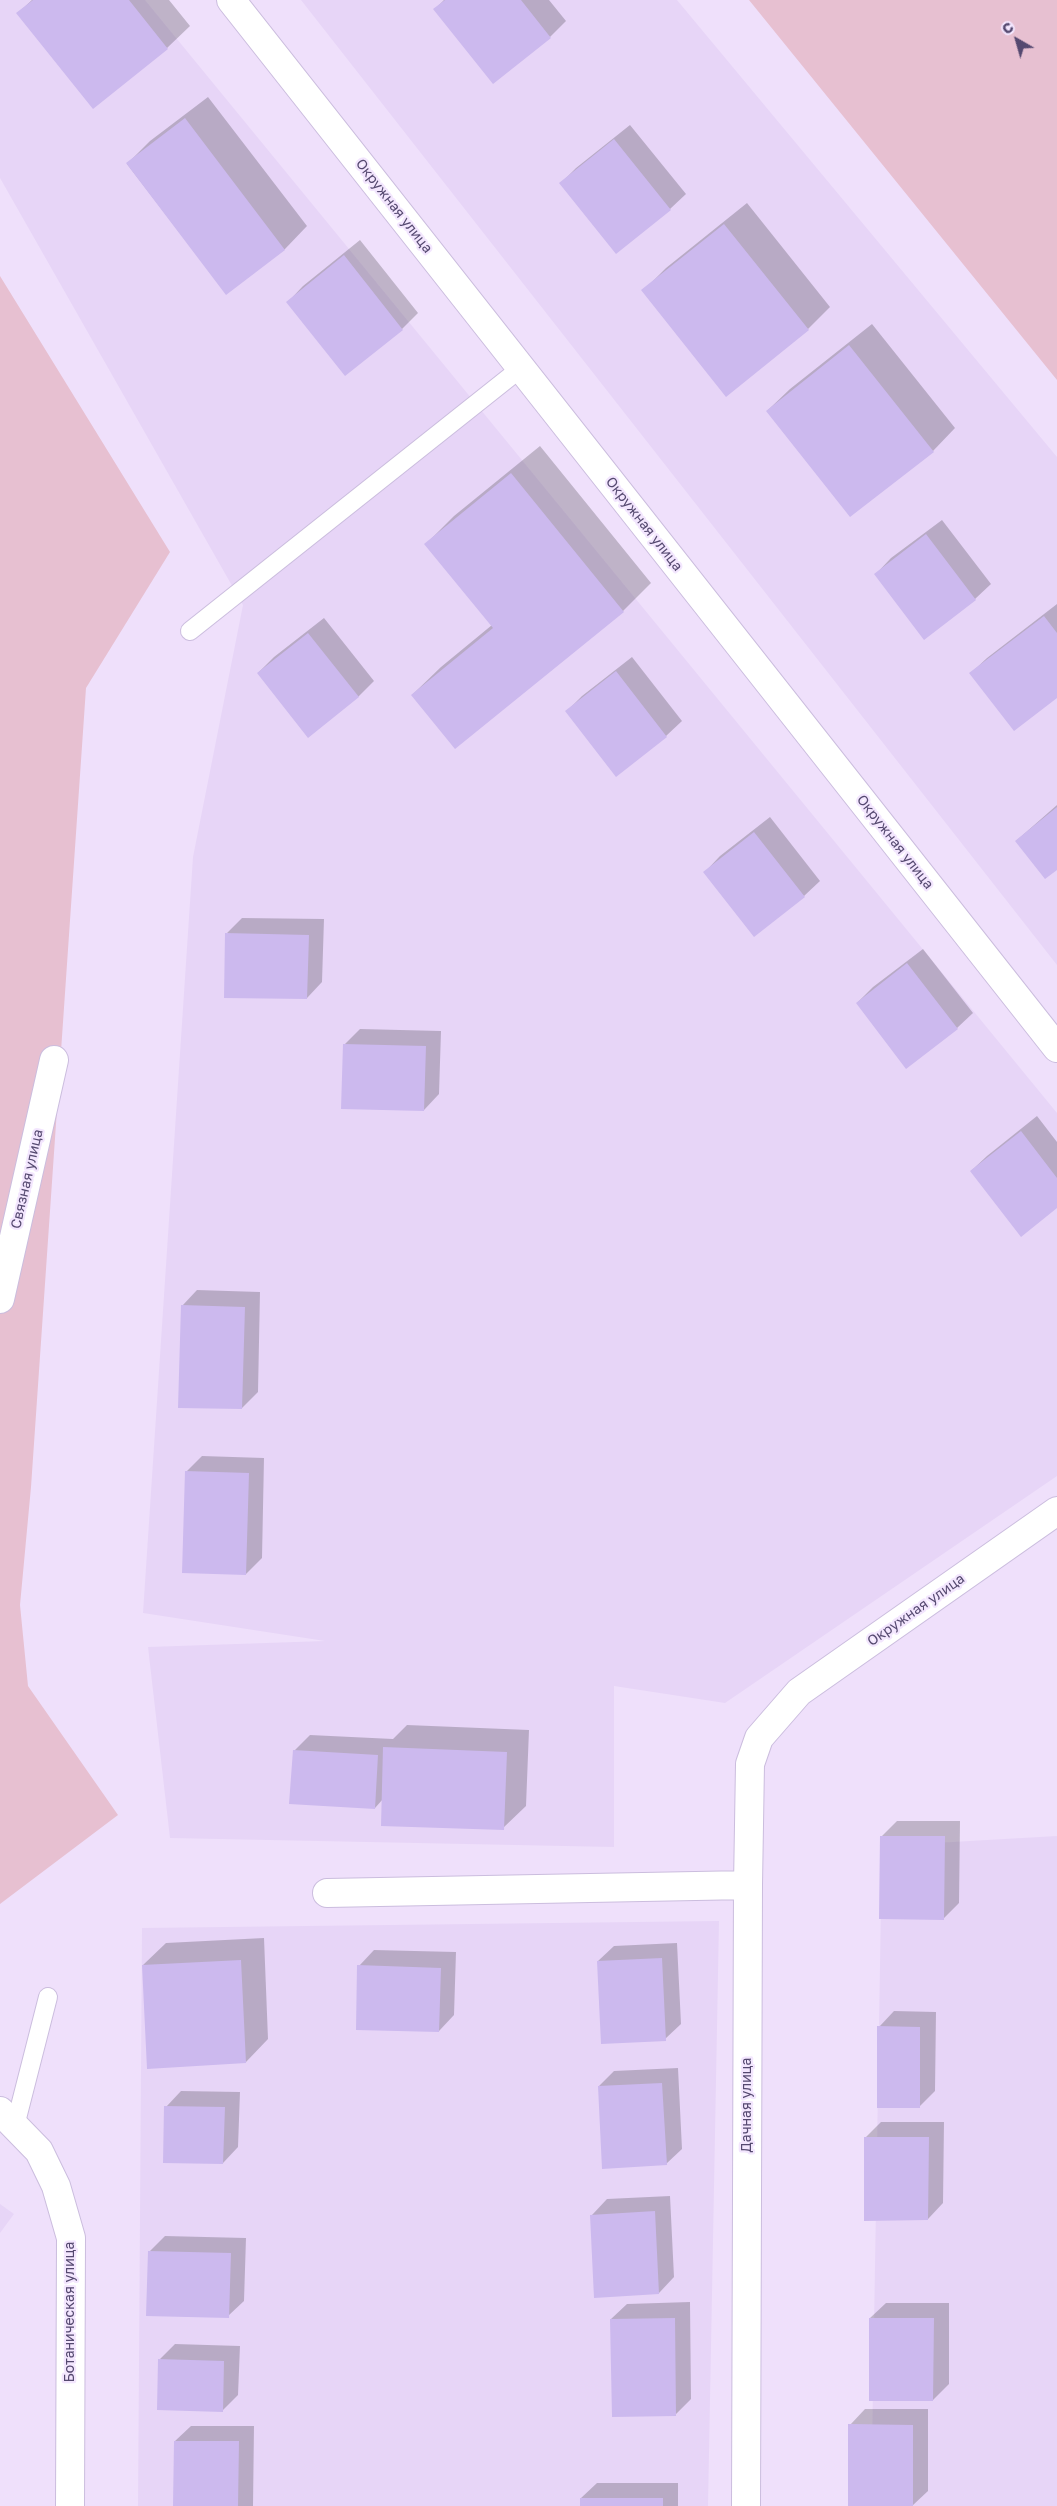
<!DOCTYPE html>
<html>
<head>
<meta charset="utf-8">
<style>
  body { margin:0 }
  #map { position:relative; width:1057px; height:2506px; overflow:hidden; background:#efe0fb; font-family:"Golos Text",sans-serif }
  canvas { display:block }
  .north { position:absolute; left:992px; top:15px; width:50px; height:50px; -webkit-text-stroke:4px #f3e6fe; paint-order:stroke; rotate:322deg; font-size:14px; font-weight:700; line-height:20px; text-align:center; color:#554970 }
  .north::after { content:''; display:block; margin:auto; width:18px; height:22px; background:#554970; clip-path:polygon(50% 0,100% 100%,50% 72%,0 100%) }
</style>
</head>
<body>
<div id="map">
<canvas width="1057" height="2506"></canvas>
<div class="north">С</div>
</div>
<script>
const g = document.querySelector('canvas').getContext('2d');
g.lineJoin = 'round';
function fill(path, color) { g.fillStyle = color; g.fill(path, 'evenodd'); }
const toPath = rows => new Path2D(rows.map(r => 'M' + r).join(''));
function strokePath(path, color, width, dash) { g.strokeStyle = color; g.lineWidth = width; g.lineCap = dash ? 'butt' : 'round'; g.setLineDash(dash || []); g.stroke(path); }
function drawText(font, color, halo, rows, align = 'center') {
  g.font = font + ' "Golos Text",sans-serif'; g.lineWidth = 4.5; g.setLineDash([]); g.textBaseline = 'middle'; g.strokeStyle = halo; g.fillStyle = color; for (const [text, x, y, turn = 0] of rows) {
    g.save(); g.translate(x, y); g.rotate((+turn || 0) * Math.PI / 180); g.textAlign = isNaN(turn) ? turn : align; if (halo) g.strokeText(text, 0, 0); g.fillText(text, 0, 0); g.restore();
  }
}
const residential = toPath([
  [0,0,145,0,1057,1113,1057,1476,725,1703,614,1686,614,1847,170,1838,148,1647,325,1641,143,1613,193,857,243,605,0,178],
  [301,0,677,0,1057,457,1057,965],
  [1057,1836,1057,2506,871,2506,882,1846],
  [719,1921,708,2506,138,2506,142,1928],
  [0,2204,14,2214,0,2233]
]);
const green = toPath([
  [749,0,1057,0,1057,380],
  [0,276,170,552,86,688,31,1487,20,1605,28,1686,118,1815,0,1904]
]);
const shadow = toPath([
  [32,0,169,0,190,26,167,48,18,13],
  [444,0,549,0,566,21,550,37,435,9],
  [208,97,307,226,285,249,226,293,127,164,150,141],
  [630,125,686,194,670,209,561,183,576,168],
  [747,203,830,307,808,329,643,291,666,268],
  [360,240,418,313,402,329,345,374,288,302,303,286],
  [872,324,955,428,933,451,767,411,790,389],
  [540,446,651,583,623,611,412,695,441,667,492,625,426,544,454,516],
  [942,520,991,584,975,599,876,574,891,558],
  [1057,604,1057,696,971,673,987,658],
  [324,618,374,681,358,697,258,673,274,657],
  [632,657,682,721,666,736,616,775,567,711,582,696],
  [1057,805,1057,868,1016,841],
  [770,817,820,881,804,896,705,872,720,856],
  [242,918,324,919,322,982,307,998,227,933],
  [923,949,973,1013,957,1028,857,1003,873,987],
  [360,1029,441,1031,439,1094,424,1110,344,1045],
  [1037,1116,1057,1142,1057,1207,971,1171,987,1156],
  [197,1290,260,1292,258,1392,242,1408,182,1306],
  [202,1456,264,1458,262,1558,246,1574,186,1472],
  [407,1725,529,1730,526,1806,503,1828,383,1799,375,1808,294,1751,310,1735,393,1739],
  [897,1821,960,1821,959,1903,944,1918,881,1837],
  [264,1938,268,2039,246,2062,143,1965,166,1943],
  [677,1943,681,2024,665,2039,598,1961,614,1946],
  [374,1950,456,1952,454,2015,439,2031,359,1966],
  [894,2011,936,2012,935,2091,919,2107,879,2027],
  [678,2068,682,2149,666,2164,599,2086,614,2071],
  [181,2091,240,2092,238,2147,223,2163,166,2107],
  [881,2122,944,2122,943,2203,928,2219,865,2138],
  [670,2196,674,2277,659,2293,592,2215,607,2199],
  [165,2236,246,2238,244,2301,228,2316,149,2252],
  [690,2302,691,2399,676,2414,611,2319,627,2304],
  [886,2303,949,2303,949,2384,933,2400,870,2318],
  [175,2344,240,2346,238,2395,222,2411,160,2359],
  [865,2409,928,2409,928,2491,912,2506,849,2506,850,2425],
  [191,2426,254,2426,253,2506,175,2506,175,2441],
  [597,2483,678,2483,678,2506,581,2506,581,2498]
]);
const building = toPath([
  [33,0,129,0,168,49,93,109,16,13],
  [445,0,521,0,551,38,493,84,433,9],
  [185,118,285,250,226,295,126,163],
  [614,139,671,210,616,254,559,183],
  [724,224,809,330,726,397,641,290],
  [344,255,403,330,345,376,286,302],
  [849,345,934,452,850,517,766,411],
  [511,473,624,612,455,749,411,695,493,628,424,544],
  [926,534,976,600,924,640,874,574],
  [1044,616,1057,633,1057,698,1014,731,969,673],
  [308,633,359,697,308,738,257,673],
  [616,671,667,737,616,777,565,711],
  [1057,807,1057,870,1045,879,1015,841],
  [754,832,805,897,754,937,703,872],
  [225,933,309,935,307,999,224,998],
  [907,963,958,1029,906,1069,856,1003],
  [343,1044,426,1046,424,1111,341,1109],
  [1021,1131,1057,1178,1057,1208,1021,1237,970,1171],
  [181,1305,245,1307,242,1409,178,1408],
  [185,1471,249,1473,246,1575,182,1573],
  [383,1747,507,1752,504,1830,381,1826],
  [293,1750,378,1755,375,1809,289,1804],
  [880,1836,945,1836,944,1920,879,1919],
  [662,1958,666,2041,601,2044,597,1961],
  [241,1960,246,2063,147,2069,142,1965],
  [357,1965,441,1968,439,2032,356,2030],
  [877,2026,920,2027,920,2108,877,2108],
  [662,2083,667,2165,602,2169,598,2086],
  [164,2106,225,2107,223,2164,163,2163],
  [864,2137,929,2137,928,2220,864,2221],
  [655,2211,659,2294,594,2298,590,2215],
  [148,2251,231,2253,229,2318,146,2316],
  [675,2318,676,2416,612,2417,610,2319],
  [869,2318,934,2318,933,2401,869,2401],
  [158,2359,224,2361,223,2412,157,2410],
  [848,2424,913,2425,913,2506,848,2506],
  [174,2441,239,2441,238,2506,173,2506],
  [580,2498,663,2498,663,2506,580,2506]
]);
const lane = toPath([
  [190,631,521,368],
  [15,2126,48,1997]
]);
const street = toPath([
  [231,0,1057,1048],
  [0,1299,54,1060],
  [327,1893,748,1885],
  [0,2111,39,2151,56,2186,71,2238,70,2506],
  [746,2506,748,1885,750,1764,759,1738,799,1692,1057,1511]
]);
const streetNames = [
  ["Окружная улица",394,206,52],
  ["Окружная улица",644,524,52],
  ["Окружная улица",895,842,52],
  ["Связная улица",27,1179,-77],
  ["Окружная улица",916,1610,-35],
  ["Дачная улица",747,2105,-90],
  ["Ботаническая улица",70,2312,-90]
];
fill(residential, '#e7d5f7');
fill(green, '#e7c0d1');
fill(shadow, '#0003');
fill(building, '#ccb9ee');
strokePath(lane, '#cbbdde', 20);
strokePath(street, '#cbbdde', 30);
strokePath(lane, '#fff', 18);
strokePath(street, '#fff', 28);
drawText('14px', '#554970', '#f3e6fe', streetNames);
</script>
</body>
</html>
